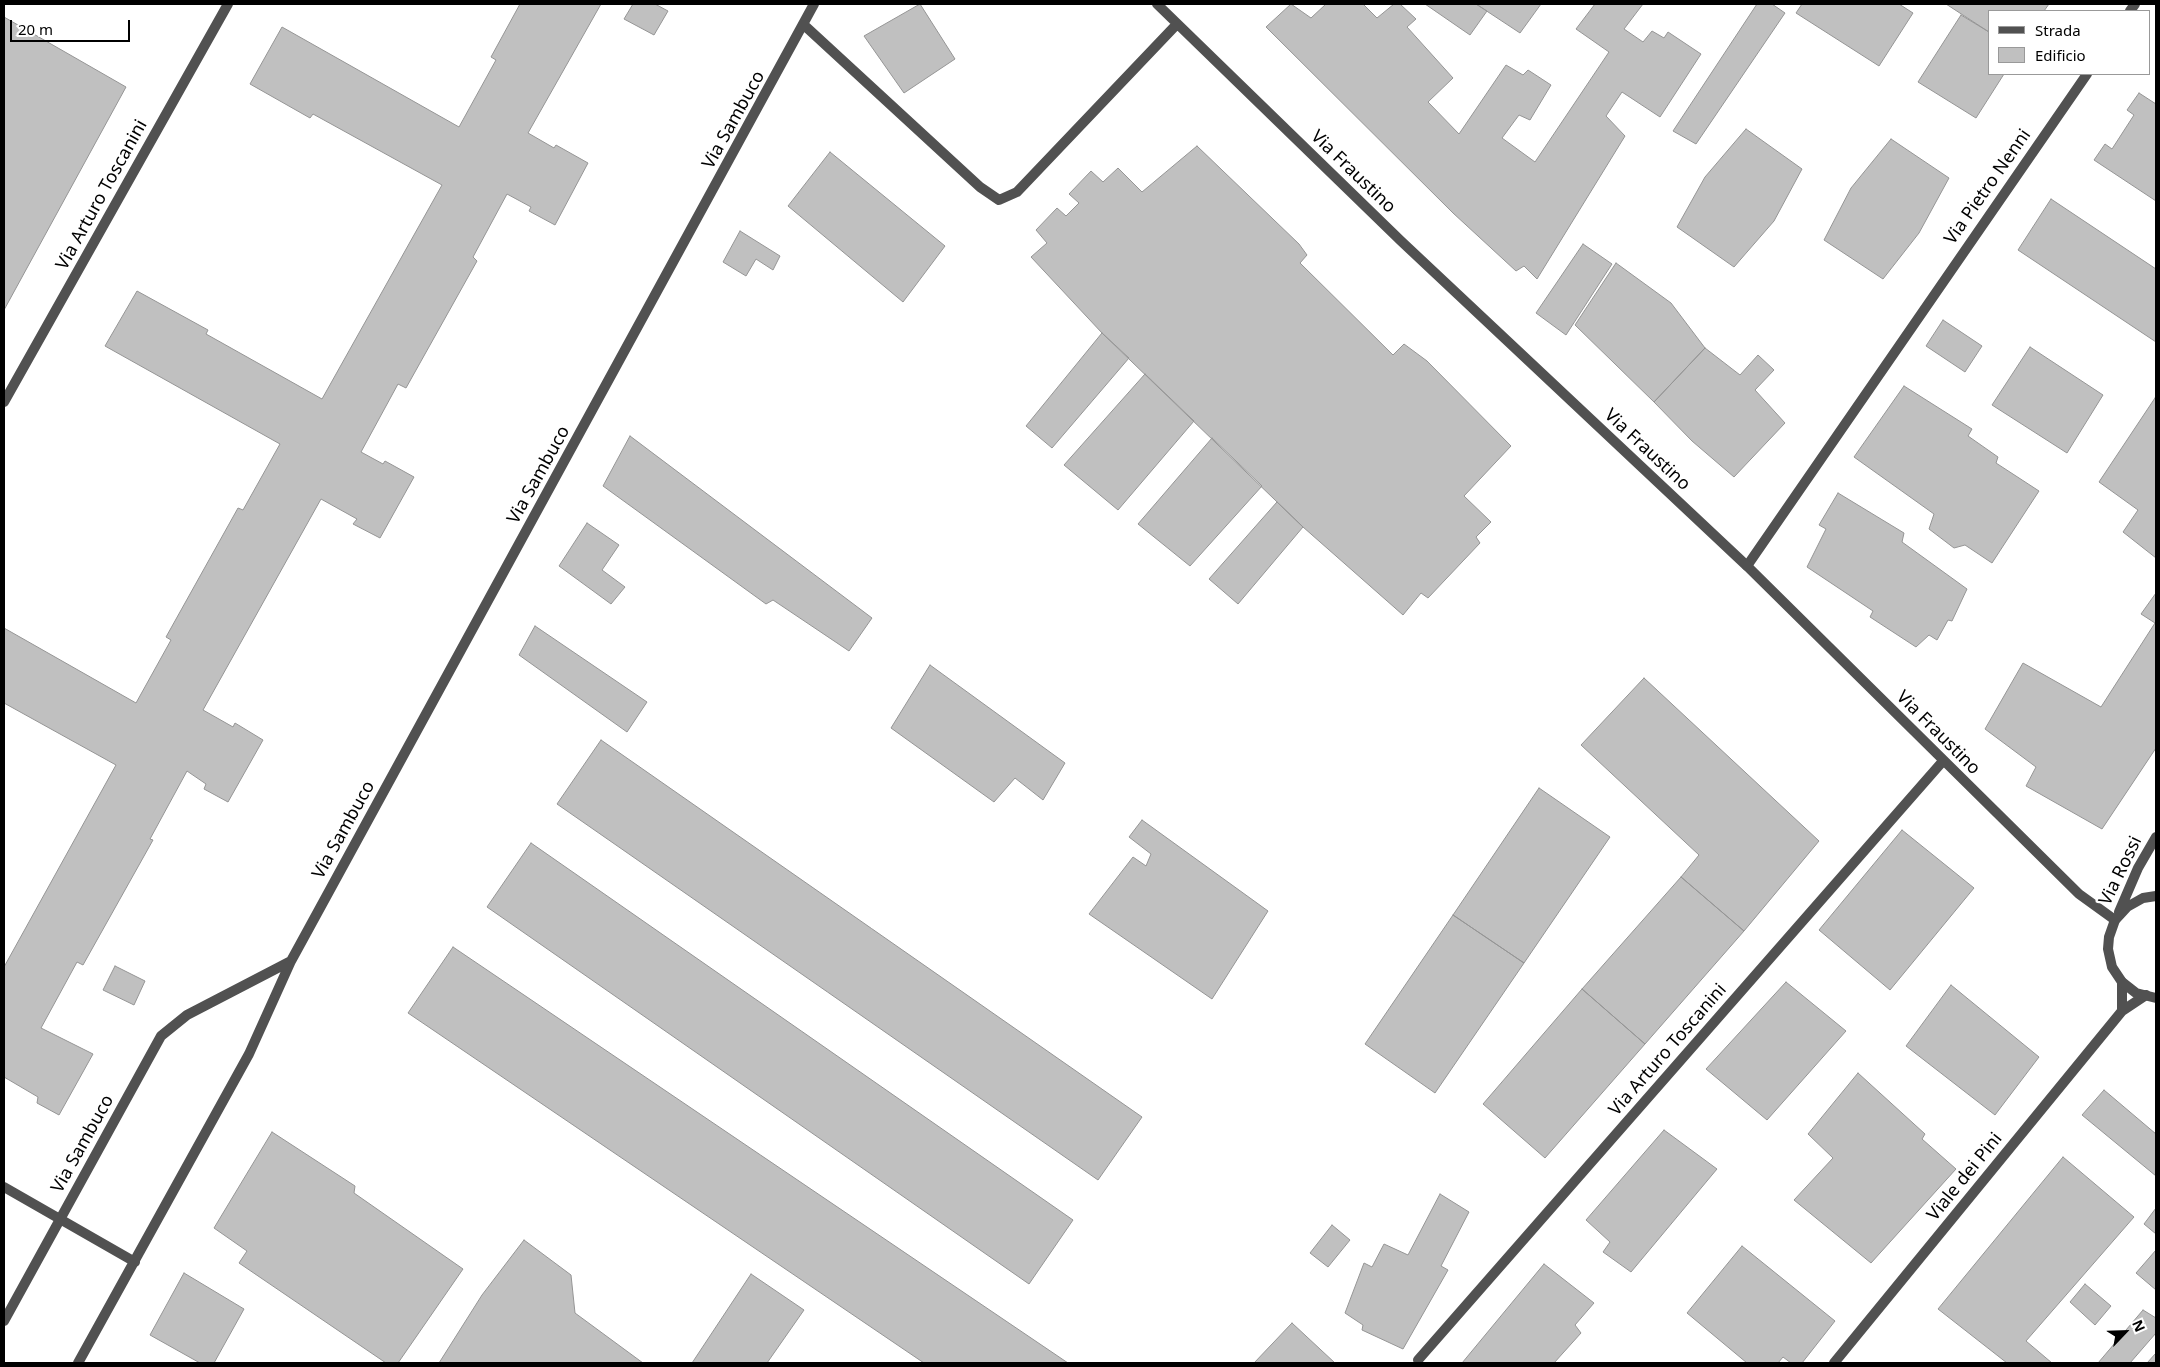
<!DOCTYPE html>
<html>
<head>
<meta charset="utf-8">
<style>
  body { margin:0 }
  #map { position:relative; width:2160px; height:1367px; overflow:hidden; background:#fff; font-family:"Noto Sans",sans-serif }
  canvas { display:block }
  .frame { position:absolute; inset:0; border:5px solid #000; pointer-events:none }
  .legend { position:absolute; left:1988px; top:10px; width:162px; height:65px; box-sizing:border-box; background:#fff; border:1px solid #999; margin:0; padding:6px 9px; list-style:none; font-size:15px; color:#000 }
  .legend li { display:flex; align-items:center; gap:10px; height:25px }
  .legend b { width:25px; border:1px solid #999 }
  .north { position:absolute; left:2100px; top:1307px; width:50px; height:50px; -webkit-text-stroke:4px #fff; paint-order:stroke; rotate:66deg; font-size:14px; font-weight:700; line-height:20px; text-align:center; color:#000 }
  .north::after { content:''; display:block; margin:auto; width:18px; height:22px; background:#000; clip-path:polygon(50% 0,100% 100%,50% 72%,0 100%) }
  .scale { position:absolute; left:10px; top:20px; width:120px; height:22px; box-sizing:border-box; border:2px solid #000; border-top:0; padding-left:6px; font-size:15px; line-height:18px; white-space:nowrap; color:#000; -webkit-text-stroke:4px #fff; paint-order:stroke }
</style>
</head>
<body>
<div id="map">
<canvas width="2160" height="1367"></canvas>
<div class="frame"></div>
<ul class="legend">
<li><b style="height:6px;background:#515151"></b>Strada</li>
<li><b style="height:14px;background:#c0c0c0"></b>Edificio</li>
</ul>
<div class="north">N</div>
<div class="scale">20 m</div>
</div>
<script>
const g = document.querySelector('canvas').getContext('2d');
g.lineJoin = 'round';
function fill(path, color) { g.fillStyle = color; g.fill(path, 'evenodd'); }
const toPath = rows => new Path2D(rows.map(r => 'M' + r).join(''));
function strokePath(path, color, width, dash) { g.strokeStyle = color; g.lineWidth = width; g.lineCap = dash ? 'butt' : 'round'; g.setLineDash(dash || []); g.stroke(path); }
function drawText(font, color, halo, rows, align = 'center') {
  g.font = font + ' "Noto Sans",sans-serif'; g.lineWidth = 4.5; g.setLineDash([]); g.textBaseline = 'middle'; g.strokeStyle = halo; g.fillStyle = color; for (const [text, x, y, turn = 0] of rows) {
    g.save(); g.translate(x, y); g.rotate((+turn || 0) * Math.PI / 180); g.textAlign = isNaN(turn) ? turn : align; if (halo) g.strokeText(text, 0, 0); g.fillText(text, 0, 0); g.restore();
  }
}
const building = toPath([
  [520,4,601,4,528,133,554,148,556,145,588,163,555,225,529,211,531,207,507,194,473,257,477,261,406,388,398,384,361,452,383,464,385,461,414,477,380,538,353,524,357,519,321,499,203,710,233,727,235,723,263,740,228,802,204,789,206,784,187,771,150,839,153,840,83,965,77,962,41,1028,93,1054,59,1115,37,1103,38,1097,4,1077,4,967,116,765,4,703,4,628,136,703,171,640,166,637,238,508,243,510,280,444,105,346,137,291,208,330,206,334,322,399,442,185,313,114,310,118,250,84,282,27,459,127,496,60,491,57,520,4],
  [633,4,655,4,668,11,654,35,624,19,633,4],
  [920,4,955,59,904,93,864,36,920,4],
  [1291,4,1311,18,1326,4,1363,4,1377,18,1394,4,1400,4,1416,19,1407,27,1453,78,1428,102,1459,134,1506,65,1523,75,1528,70,1551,85,1530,120,1519,115,1502,138,1535,162,1609,52,1576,29,1595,4,1643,4,1624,29,1643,42,1652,31,1664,38,1668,32,1701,54,1660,117,1622,92,1606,116,1625,136,1537,279,1524,266,1516,271,1453,213,1266,27,1291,4],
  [1425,4,1476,4,1487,11,1470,35,1425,4],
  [1476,4,1541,4,1520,33,1476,4],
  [1757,4,1772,4,1785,13,1696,144,1673,131,1757,4],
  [1802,4,1899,4,1913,13,1879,66,1796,13,1802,4],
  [1946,4,2049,4,2044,11,1989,11,1989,32,1946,4],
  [1961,15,1989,32,1989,74,2004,74,1976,118,1918,82,1961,15],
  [4,17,126,87,4,310,4,17],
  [2139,93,2156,104,2156,201,2094,160,2105,144,2112,149,2134,115,2127,110,2139,93],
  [1746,129,1802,169,1774,221,1734,267,1677,227,1705,177,1746,129],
  [1891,139,1949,178,1919,233,1883,279,1824,240,1851,188,1891,139],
  [1197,146,1299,244,1307,255,1300,263,1393,355,1404,344,1427,361,1511,446,1464,496,1491,522,1476,537,1480,543,1428,598,1421,593,1403,615,1303,527,1102,333,1031,257,1047,243,1036,230,1057,208,1066,216,1079,203,1069,194,1091,171,1103,182,1118,168,1142,192,1197,146],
  [830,152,945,246,903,302,788,206,830,152],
  [2051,199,2156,269,2156,342,2018,250,2051,199],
  [740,231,780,256,773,270,756,259,746,276,723,262,740,231],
  [1583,244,1612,264,1566,335,1536,313,1583,244],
  [1616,263,1671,303,1705,348,1654,402,1575,325,1616,263],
  [1943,320,1982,346,1965,372,1926,346,1943,320],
  [1102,333,1129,358,1052,448,1026,426,1102,333],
  [2030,347,2103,395,2067,453,1992,405,2030,347],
  [1705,348,1740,375,1758,355,1774,370,1755,390,1785,423,1734,477,1692,441,1654,402,1705,348],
  [1145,374,1194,421,1118,510,1064,465,1145,374],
  [1904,386,1972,429,1968,436,1998,457,1996,463,2039,491,1992,563,1965,545,1954,548,1929,529,1934,514,1854,457,1904,386],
  [2155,398,2156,399,2156,558,2123,532,2138,510,2099,482,2155,398],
  [630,436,872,618,849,651,773,600,766,604,603,486,630,436],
  [1212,438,1262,486,1190,566,1138,524,1212,438],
  [1838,493,1904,533,1902,542,1967,589,1952,621,1948,620,1937,640,1929,635,1916,647,1870,617,1873,611,1807,567,1826,529,1819,525,1838,493],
  [1277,502,1303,527,1238,604,1209,579,1277,502],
  [587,523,619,545,602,570,625,587,611,604,559,566,587,523],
  [2156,593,2156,748,2102,829,2026,786,2036,767,1985,729,2023,663,2101,707,2155,623,2141,614,2156,593],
  [535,626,647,702,627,732,519,655,535,626],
  [930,665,1065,763,1043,800,1015,778,994,802,891,728,930,665],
  [1644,678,1819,841,1744,931,1681,877,1699,855,1581,745,1644,678],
  [601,740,1142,1117,1098,1180,557,804,601,740],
  [1539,788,1610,837,1524,963,1453,915,1539,788],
  [1142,820,1268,911,1212,999,1089,914,1133,857,1146,866,1151,854,1129,837,1142,820],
  [1902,830,1974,888,1890,990,1819,930,1902,830],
  [531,843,1073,1220,1029,1284,487,907,531,843],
  [1681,877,1744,931,1645,1044,1582,989,1681,877],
  [1453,915,1524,963,1435,1093,1365,1044,1453,915],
  [453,947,1068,1363,924,1363,408,1013,453,947],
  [115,966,145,981,134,1005,103,990,115,966],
  [1786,982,1846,1031,1767,1120,1706,1069,1786,982],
  [1951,985,2039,1057,1995,1115,1906,1046,1951,985],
  [1582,989,1645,1044,1545,1158,1483,1104,1582,989],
  [1858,1073,1925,1134,1922,1139,1956,1169,1871,1263,1794,1200,1833,1158,1808,1134,1858,1073],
  [2104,1090,2156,1134,2156,1176,2082,1115,2104,1090],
  [1664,1130,1717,1169,1631,1272,1603,1252,1610,1242,1586,1220,1664,1130],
  [272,1132,355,1186,354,1193,463,1269,398,1363,386,1363,239,1263,247,1251,214,1228,272,1132],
  [2063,1157,2134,1217,2026,1341,2052,1363,2007,1363,1938,1309,2063,1157],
  [1440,1194,1469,1212,1441,1266,1448,1270,1403,1349,1362,1330,1363,1325,1345,1313,1364,1263,1372,1267,1384,1244,1408,1255,1440,1194],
  [2156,1208,2156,1234,2144,1224,2156,1208],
  [1332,1225,1350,1240,1328,1267,1310,1253,1332,1225],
  [524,1240,571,1275,575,1313,643,1363,439,1363,482,1295,524,1240],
  [1742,1246,1835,1321,1802,1363,1791,1363,1783,1357,1778,1363,1747,1363,1687,1313,1742,1246],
  [2156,1250,2156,1290,2136,1273,2156,1250],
  [1544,1264,1594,1303,1575,1325,1581,1333,1554,1363,1462,1363,1544,1264],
  [184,1273,244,1309,214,1363,200,1363,150,1335,184,1273],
  [751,1274,804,1310,767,1363,692,1363,751,1274],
  [2085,1284,2111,1306,2095,1325,2070,1302,2085,1284],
  [2143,1310,2156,1318,2156,1333,2130,1363,2098,1363,2143,1310],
  [1292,1323,1335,1363,1254,1363,1292,1323],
  [2156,1353,2156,1363,2147,1363,2156,1353]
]);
const service = toPath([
  [2130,11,2135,4],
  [1747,566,2087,74]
]);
const minor = toPath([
  [1157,4,1401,241,1747,566,2079,894,2115,920],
  [804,25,980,187,999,200,1017,192,1177,24],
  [4,402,228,4],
  [2122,1011,2122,982],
  [4,1187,135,1262],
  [4,1321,161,1036,187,1015,291,961],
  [1418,1360,1943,761],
  [78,1363,249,1054,291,961,814,4],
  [1834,1363,2122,1011,2146,995]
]);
const tertiary = toPath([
  [2156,896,2143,898,2127,907,2115,920,2109,937,2108,949,2112,967,2122,982,2136,993,2156,998],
  [2119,912,2138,868,2156,837]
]);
const streetNames = [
  ["Via Sambuco",734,120,-61],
  ["Via Fraustino",1353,172,44],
  ["Via Pietro Nenni",1988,187,-55],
  ["Via Arturo Toscanini",102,195,-61],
  ["Via Fraustino",1647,450,43],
  ["Via Sambuco",539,475,-61],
  ["Via Fraustino",1938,733,45],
  ["Via Sambuco",344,830,-61],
  ["Via Rossi",2121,871,-64],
  ["Via Arturo Toscanini",1668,1050,-49],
  ["Via Sambuco",83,1144,-61],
  ["Viale dei Pini",1965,1177,-51]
];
fill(building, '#c0c0c0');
strokePath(building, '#959595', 1);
strokePath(service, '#515151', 10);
strokePath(minor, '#515151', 10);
strokePath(tertiary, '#515151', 10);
drawText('18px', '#000', '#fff', streetNames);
</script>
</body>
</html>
